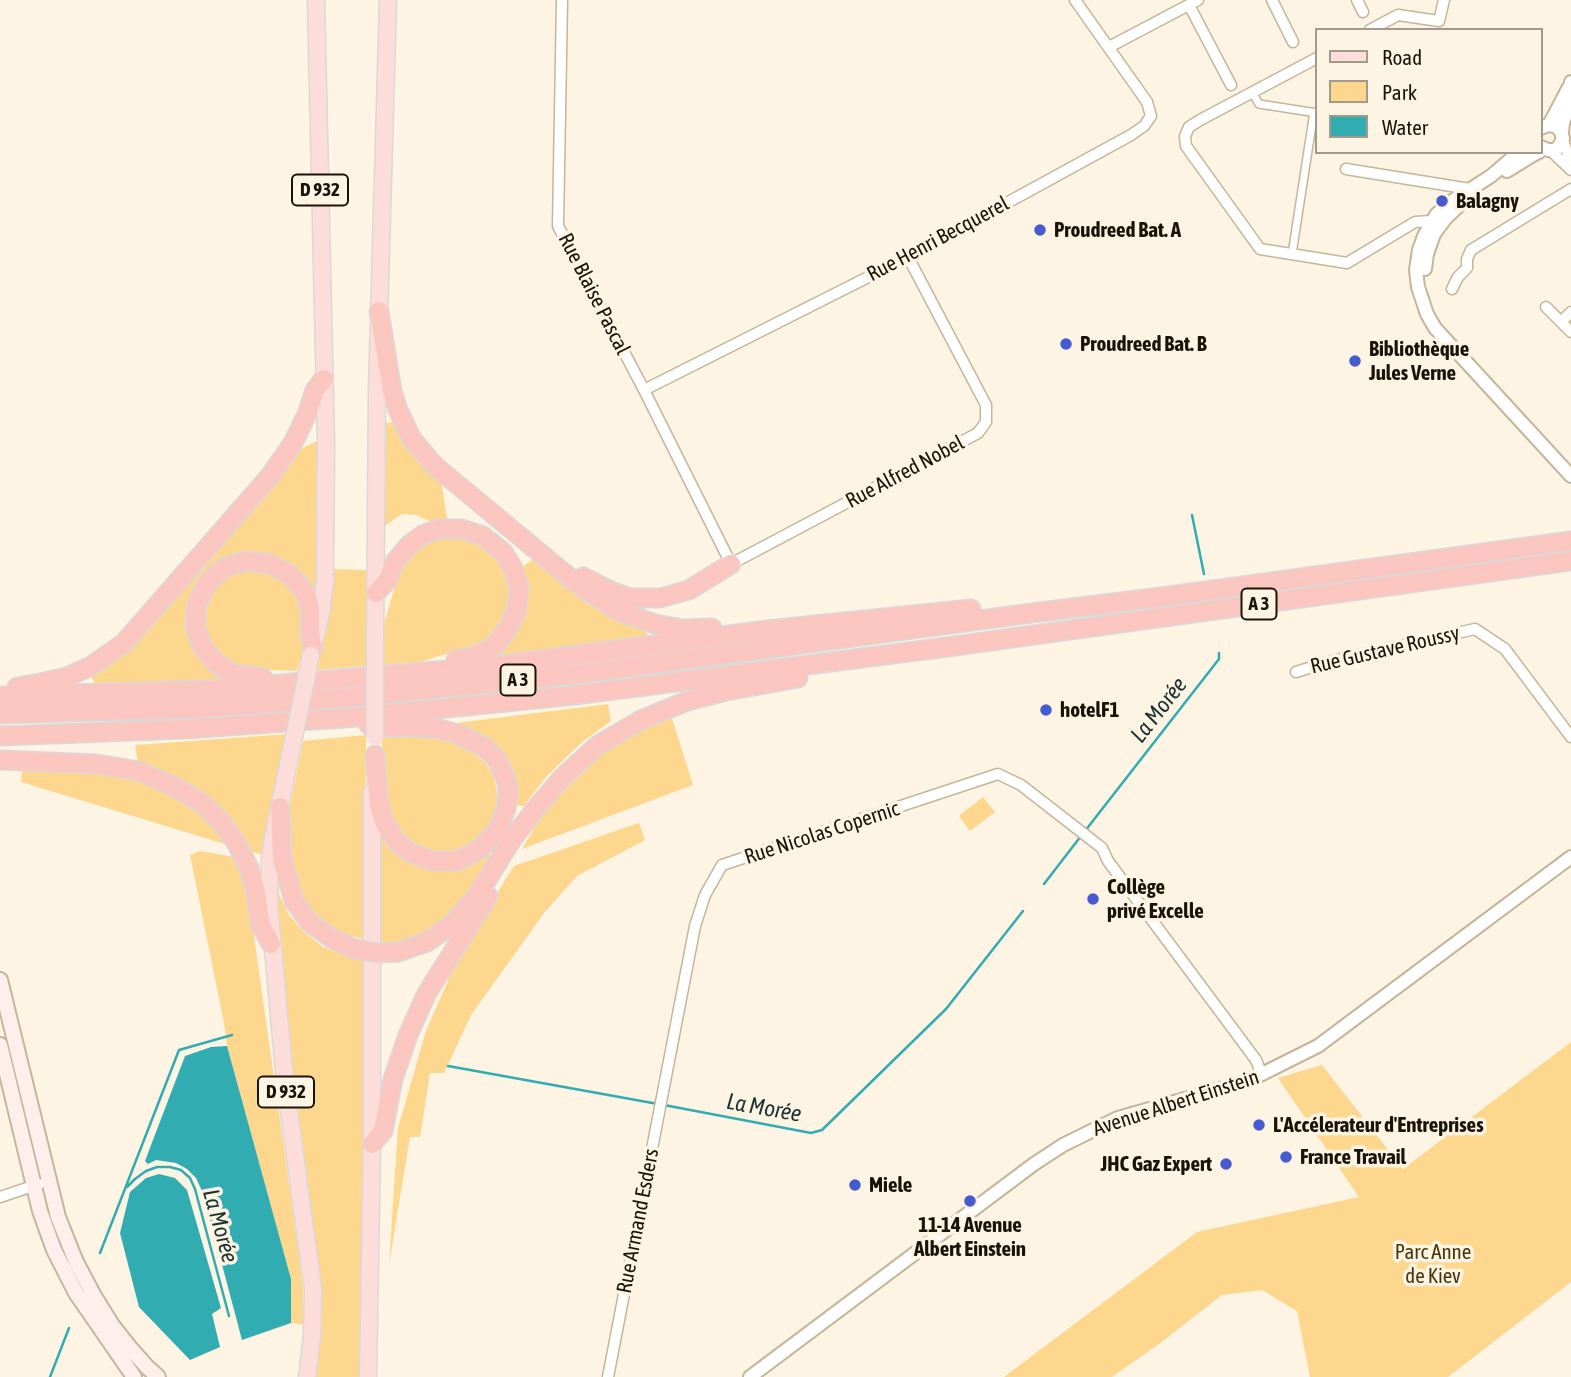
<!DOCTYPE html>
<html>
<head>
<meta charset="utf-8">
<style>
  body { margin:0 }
  #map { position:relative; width:1571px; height:1377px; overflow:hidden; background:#fef4e3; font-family:"Asap Condensed",sans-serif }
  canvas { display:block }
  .legend { position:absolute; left:1315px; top:28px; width:228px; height:126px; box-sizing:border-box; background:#fef4e3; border:2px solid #a29a8c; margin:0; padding:9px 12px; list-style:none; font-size:21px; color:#191409 }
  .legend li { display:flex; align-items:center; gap:14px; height:35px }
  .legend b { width:35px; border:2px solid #a29a8c }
</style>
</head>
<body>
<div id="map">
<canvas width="1571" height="1377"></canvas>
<ul class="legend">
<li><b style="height:9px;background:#fdddd9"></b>Road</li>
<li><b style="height:19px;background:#fdd78e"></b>Park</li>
<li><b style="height:19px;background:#31acb1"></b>Water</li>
</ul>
</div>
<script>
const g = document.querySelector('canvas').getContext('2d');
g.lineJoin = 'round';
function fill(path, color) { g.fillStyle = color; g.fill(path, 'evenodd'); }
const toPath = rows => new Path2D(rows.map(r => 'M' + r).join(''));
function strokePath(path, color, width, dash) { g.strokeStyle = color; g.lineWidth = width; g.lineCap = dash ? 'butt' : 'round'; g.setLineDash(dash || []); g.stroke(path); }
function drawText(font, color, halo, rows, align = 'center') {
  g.font = font + ' "Asap Condensed",sans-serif'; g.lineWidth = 7; g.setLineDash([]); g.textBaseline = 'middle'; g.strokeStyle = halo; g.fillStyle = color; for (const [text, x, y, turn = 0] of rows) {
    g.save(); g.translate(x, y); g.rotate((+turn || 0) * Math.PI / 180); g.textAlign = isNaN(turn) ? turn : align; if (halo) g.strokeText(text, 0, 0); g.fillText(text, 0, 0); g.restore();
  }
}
const green = toPath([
  [395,422,441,479,447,519,433,523,417,515,402,514,383,527,385,423],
  [317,441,316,588,310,590,291,568,221,564,189,630,228,681,98,687,91,677,104,670,131,646,296,451],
  [457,536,475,542,497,557,508,577,510,600,503,620,488,641,468,650,439,656,403,668,384,670,382,647,384,624,399,572,414,551,433,539],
  [534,559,585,602,619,622,647,630,647,641,498,659,497,652,522,567],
  [333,569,369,570,367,666,316,670],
  [245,570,266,570,283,580,298,596,309,634,297,671,233,668,207,641,203,623,206,604,215,588,229,574],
  [608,704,611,721,582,742,546,777,524,806,512,805,500,750,482,736,465,729,440,725],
  [671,715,693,785,522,849,551,799,601,752,645,726],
  [415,732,452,741,467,748,483,760,493,774,498,797,494,816,485,835,471,846,454,854,432,854,413,847,390,821,383,789,382,735],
  [289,734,264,855,248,851,208,799,176,778,138,763,135,745],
  [366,735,365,940,337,932,312,917,296,893,286,824,303,741],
  [36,768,136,776,199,808,222,834,225,844,21,782,22,769],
  [983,797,995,812,970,831,959,816],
  [378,823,406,858,478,858,496,852,471,889,446,919,426,934,397,945,377,945],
  [639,823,645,840,577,876,544,913,471,1015,444,1073,430,1073,420,1137,410,1137,389,1264,398,1128,426,1031,460,953,514,866],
  [200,851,234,857,244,877,248,894,296,1233,303,1287,304,1325,291,1323,291,1279,227,1046,225,1028,190,855],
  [274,892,278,892,289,915,302,930,323,947,368,962,363,1377,313,1377],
  [1571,1042,1571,1282,1448,1377,1310,1377,1297,1311,1262,1290,1222,1295,1159,1344,1112,1377,1004,1377,1197,1232,1359,1197,1278,1078,1322,1065,1403,1169]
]);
const water = toPath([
  [227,1046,291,1279,291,1323,242,1340,203,1193,196,1178,187,1169,176,1163,156,1160,148,1164,145,1161,185,1056,211,1047],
  [159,1174,175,1178,187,1190,221,1308,212,1314,220,1347,190,1360,139,1307,120,1233,130,1192,146,1178]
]);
const stream = toPath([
  [1192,515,1204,574],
  [1085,831,1219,659,1219,653],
  [1044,884,1081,836],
  [448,1066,658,1104],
  [664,1105,811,1133,822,1130,946,1009,1023,911],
  [127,1187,135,1179,146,1171,157,1167,170,1167,181,1170,190,1178,195,1189,229,1316],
  [100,1253,179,1050,232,1035],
  [50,1377,69,1328]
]);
const pedestrian = toPath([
  [1252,92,1259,104,1317,113],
  [1292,254,1314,112]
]);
const minor = toPath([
  [562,0,558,226,644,390,731,564,978,433,986,422,986,405,908,257],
  [1272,0,1293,42],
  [1357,0,1363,12],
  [1189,5,1231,85],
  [1439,21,1444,0],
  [1370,30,1398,15,1439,21],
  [1109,47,1198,0],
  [1317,58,1200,120,1189,127,1185,136,1186,146,1260,249,1347,263,1415,222,1432,221,1435,224],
  [1563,141,1571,162],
  [1550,150,1571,170],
  [1346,169,1470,189],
  [1452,289,1458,277,1467,268,1467,259,1471,250,1571,189],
  [1546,307,1571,332],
  [1561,322,1571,312],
  [644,390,908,257,1131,135,1144,126,1151,116,1147,102,1075,0],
  [1296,672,1328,662,1475,629,1505,649,1571,737],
  [0,1197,39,1184],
  [608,1377,695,926,705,895,722,865,998,774,1021,785,1102,848,1108,861,1256,1060,1262,1075]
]);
const tertiary = toPath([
  [1549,125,1569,87],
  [1541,128,1548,125,1555,126,1560,130,1563,138,1559,147,1554,150,1548,150,1541,147],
  [1562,132,1563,123,1570,103,1571,82],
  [1519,152,1491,176,1449,203,1436,215,1424,236,1419,250,1416,270,1418,287,1427,314,1435,328,1571,476],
  [1507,171,1533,155,1539,152],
  [1425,269,1427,254,1434,234,1446,218,1463,202],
  [750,1377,1034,1164,1063,1145,1118,1118,1248,1081,1318,1046,1571,857]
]);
const secondary = toPath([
  [0,980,58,1217,76,1262,94,1296,112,1325,131,1349,147,1367,158,1377],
  [0,1045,40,1211,54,1250,76,1293,134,1377]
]);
const primary = toPath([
  [314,642,321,613,325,580,326,444,316,0],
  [375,647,377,389,388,0],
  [290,756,273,839,270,858,269,905,285,1082,313,1289,312,1336,307,1377],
  [368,1377,372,1144,372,792]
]);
const motorway = toPath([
  [379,311,392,391,398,410,412,439,435,466,569,577,589,592,621,612,655,624,683,629,712,628],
  [583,577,613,592,630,598,660,598,689,590,731,564],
  [376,593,387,581,395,562,409,545,424,534,440,529,462,529,483,536,503,552,513,568,519,588,516,612,506,632,493,647,474,657,456,660],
  [263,678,232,674,215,662,202,646,195,626,197,605,207,583,225,567,247,561,270,564,289,574,306,593,310,609,310,634,313,648],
  [17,687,40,683,67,677,91,666,124,643,270,476,293,443,307,414,315,390,324,379],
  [0,696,208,690,495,666,767,630,971,609],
  [0,714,205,708,354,697,578,674,1032,613,1169,596,1571,541],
  [369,725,372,727,417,727,440,729,458,734,484,747,493,755,499,764,507,782,508,796,506,809,497,831,481,848,464,858,455,861,433,861,411,853,397,842,386,826,382,816,379,805,375,755],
  [0,736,186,729,357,717,575,695,947,647,1571,561],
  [0,760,97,764,139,771,175,787,203,804,222,823,237,844,249,868,255,888,261,926,271,944],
  [280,807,282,859,294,901,309,922,331,938,355,949],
  [398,952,427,942,450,926,475,899,513,838,537,807,562,778,598,745,641,720,687,701,726,691,798,678],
  [372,1144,383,1131,393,1079,408,1035,427,993,488,896]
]);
const primaryBridge = toPath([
  [375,737,375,647],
  [290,756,311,655]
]);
const motorwayBridge = toPath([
  [355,949,379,953,398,952]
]);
const markers = [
  [1442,201,7,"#455bcf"],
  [1040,230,7,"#455bcf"],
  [1066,344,7,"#455bcf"],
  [1355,361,7,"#455bcf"],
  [1046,710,7,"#455bcf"],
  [1093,899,7,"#455bcf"],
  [1259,1125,7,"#455bcf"],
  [1286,1157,7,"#455bcf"],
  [1226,1164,7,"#455bcf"],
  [855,1185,7,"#455bcf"],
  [970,1201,7,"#455bcf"]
];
const shields = [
  [320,190,56],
  [1259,604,35],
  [518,680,35],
  [286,1092,56]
];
const shieldNames = [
  ["D 932",320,190],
  ["A 3",1259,604],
  ["A 3",518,680],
  ["D 932",286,1092]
];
const poiNames = [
  ["Balagny",1456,201],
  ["Proudreed Bat. A",1054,230],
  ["Proudreed Bat. B",1080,344],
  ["Bibliothèque",1369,349],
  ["Jules Verne",1369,373],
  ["hotelF1",1060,710],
  ["Collège",1107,887],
  ["privé Excelle",1107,911],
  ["L'Accélerateur d'Entreprises",1273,1125],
  ["France Travail",1300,1157],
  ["JHC Gaz Expert",1212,1164,"right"],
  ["Miele",869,1185],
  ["11-14 Avenue",970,1225,"center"],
  ["Albert Einstein",970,1249,"center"]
];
const streetNames = [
  ["Rue Henri Becquerel",938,239,-28],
  ["Rue Blaise Pascal",594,294,63],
  ["Rue Alfred Nobel",905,472,-28],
  ["Rue Gustave Roussy",1385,650,-13],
  ["Rue Nicolas Copernic",822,833,-18],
  ["Avenue Albert Einstein",1176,1103,-18],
  ["Rue Armand Esders",638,1221,-79]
];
const parkNames = [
  ["Parc Anne",1433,1252],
  ["de Kiev",1433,1276]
];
const waterNames = [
  ["La Morée",1159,710,-52],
  ["La Morée",764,1108,10],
  ["La Morée",220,1226,74]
];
fill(green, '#fdd78e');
fill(water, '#31acb1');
strokePath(stream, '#31acb1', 2.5);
strokePath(pedestrian, '#c5b69b', 10);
strokePath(minor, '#c5b69b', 13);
strokePath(tertiary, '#c5b69b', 16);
strokePath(secondary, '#c5b69b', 18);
strokePath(primary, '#dad9d8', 19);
strokePath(motorway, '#dad9d8', 21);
strokePath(pedestrian, '#fff', 7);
strokePath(minor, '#fff', 10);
strokePath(tertiary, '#fff', 12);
strokePath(secondary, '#feeeec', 14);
strokePath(primary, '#fdddd9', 16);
strokePath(motorway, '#fcc6c0', 18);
strokePath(primaryBridge, '#dad9d8', 19, []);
strokePath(motorwayBridge, '#dad9d8', 21, []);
strokePath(primaryBridge, '#fdddd9', 16);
strokePath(motorwayBridge, '#fcc6c0', 18);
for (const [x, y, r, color] of markers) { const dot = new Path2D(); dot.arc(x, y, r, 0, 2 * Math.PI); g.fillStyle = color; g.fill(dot); strokePath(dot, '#fef4e3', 2.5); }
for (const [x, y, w] of shields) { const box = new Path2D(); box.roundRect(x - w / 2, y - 15.5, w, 31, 5); g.fillStyle = '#fef4e3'; g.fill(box); strokePath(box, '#191409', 2); }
drawText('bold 19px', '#191409', null, shieldNames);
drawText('bold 21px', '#191409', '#fef4e3', poiNames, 'left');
drawText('21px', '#191409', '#fef4e3', streetNames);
drawText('21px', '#49360a', '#fef4e3', parkNames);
drawText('italic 23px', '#193334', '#fef4e3', waterNames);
</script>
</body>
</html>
